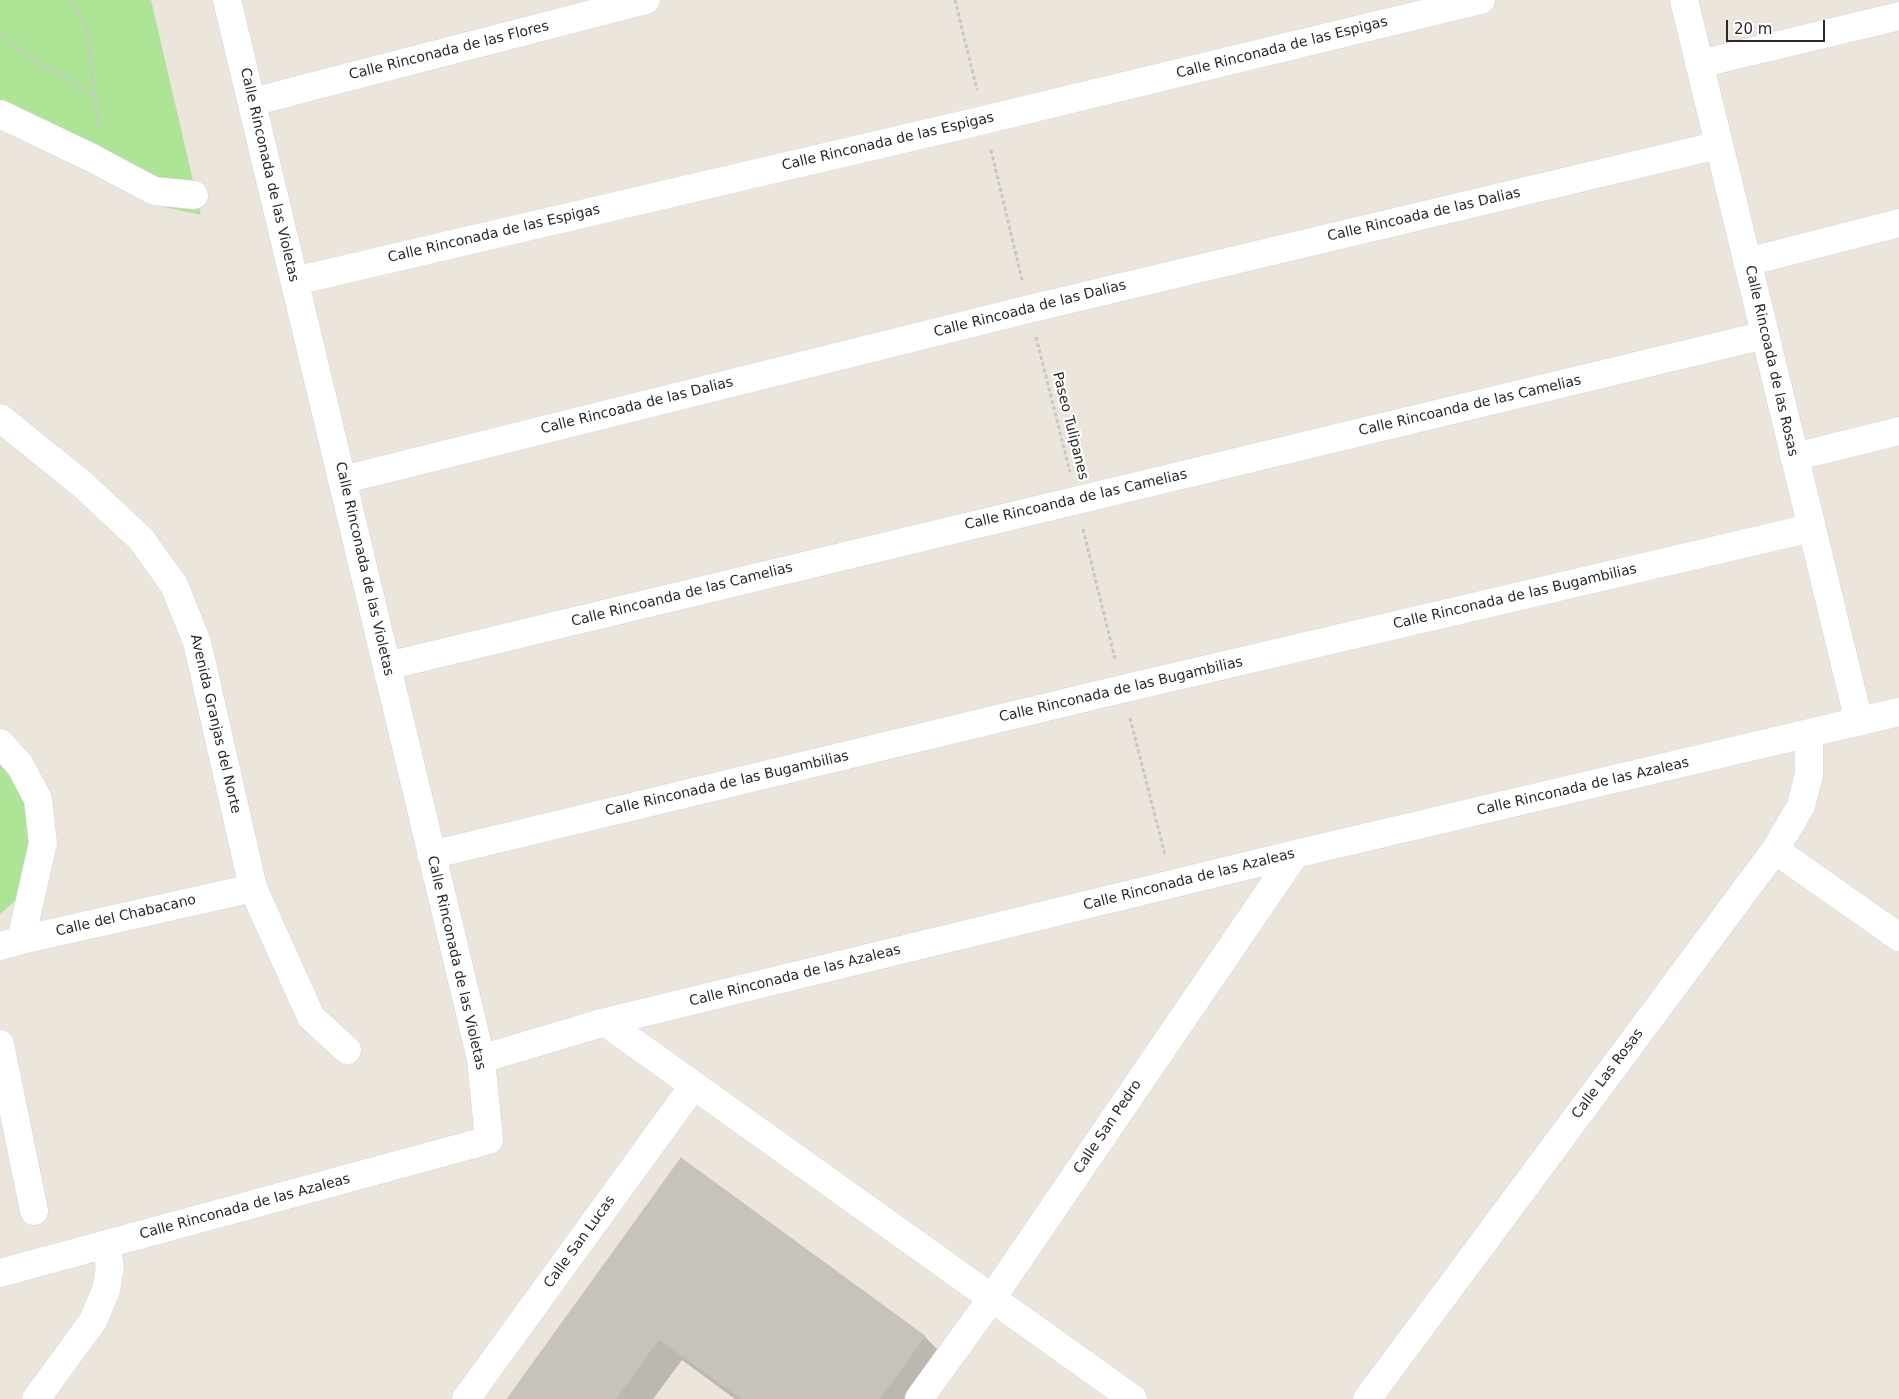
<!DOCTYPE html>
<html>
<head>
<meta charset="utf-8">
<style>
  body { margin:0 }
  #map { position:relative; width:1899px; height:1399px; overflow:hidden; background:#ece5db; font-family:"DejaVu Sans",sans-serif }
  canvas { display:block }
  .scale { position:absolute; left:1726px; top:20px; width:99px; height:22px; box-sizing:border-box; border:2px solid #2a2a2a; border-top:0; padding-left:6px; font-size:15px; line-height:18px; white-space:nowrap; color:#2a2a2a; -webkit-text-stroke:4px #fff; paint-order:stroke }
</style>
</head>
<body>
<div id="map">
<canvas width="1899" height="1399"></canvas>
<div class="scale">20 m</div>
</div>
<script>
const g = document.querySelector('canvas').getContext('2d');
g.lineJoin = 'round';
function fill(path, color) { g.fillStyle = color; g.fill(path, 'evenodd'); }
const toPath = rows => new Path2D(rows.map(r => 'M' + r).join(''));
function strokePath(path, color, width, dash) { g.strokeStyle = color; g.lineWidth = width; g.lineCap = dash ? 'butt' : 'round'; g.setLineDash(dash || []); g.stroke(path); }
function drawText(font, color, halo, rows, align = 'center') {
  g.font = font + ' "DejaVu Sans",sans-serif'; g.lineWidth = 4.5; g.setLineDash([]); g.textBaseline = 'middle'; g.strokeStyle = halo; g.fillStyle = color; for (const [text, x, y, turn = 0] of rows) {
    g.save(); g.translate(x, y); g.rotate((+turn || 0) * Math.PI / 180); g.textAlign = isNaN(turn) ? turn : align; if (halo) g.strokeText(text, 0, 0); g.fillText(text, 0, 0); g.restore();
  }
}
const green = toPath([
  [0,0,151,0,201,215,164,207,0,126],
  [0,765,12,778,37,822,22,895,0,914]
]);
const shadow = toPath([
  [681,1160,925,1337,947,1359,918,1399,735,1399,682,1360,653,1399,508,1399]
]);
const building = toPath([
  [681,1158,925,1336,880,1399,742,1399,659,1339,616,1399,507,1399,681,1158]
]);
const path = toPath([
  [70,0,86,26,95,95],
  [955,0,977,90],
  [0,35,34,61,95,95,99,127],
  [991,150,1022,280],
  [1036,337,1070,472],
  [1083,529,1115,659],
  [1130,718,1165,855]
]);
const minor = toPath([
  [1684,0,1859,722],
  [1699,64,1899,16],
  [252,102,646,0],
  [0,114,92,158,154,191,194,195],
  [1747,262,1899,223],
  [295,281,984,120,1481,0],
  [0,418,83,485,141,539,174,585,197,642,253,888,311,1017,347,1050],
  [1794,457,1899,431],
  [342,480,1029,309,1719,145],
  [387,666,1765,335],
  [0,743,20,765,38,799,43,843,21,940],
  [1775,850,1899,937],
  [431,855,1122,689,1811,528],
  [0,946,21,940,253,888],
  [605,1022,1133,1399],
  [0,1044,34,1211],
  [481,1059,605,1022,1295,854,1899,712],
  [0,1273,489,1140,481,1059,227,0],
  [36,1399,93,1321,106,1290,110,1267,106,1245],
  [466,1399,694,1085],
  [919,1399,992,1298,1295,854],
  [1367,1399,1775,850,1801,806,1809,774,1809,734]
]);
const streetNames = [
  ["Calle Rinconada de las Espigas",1282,48,-14],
  ["Calle Rinconada de las Flores",449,51,-14],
  ["Calle Rinconada de las Espigas",888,142,-13],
  ["Calle Rinconada de las Violetas",269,175,77],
  ["Calle Rincoada de las Dalias",1424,215,-13],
  ["Calle Rinconada de las Espigas",494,234,-13],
  ["Calle Rincoada de las Dalias",1030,309,-14],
  ["Calle Rincoada de las Rosas",1771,361,77],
  ["Calle Rincoada de las Dalias",637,406,-14],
  ["Calle Rincoanda de las Camelias",1470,406,-13],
  ["Paseo Tulipanes",1070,426,76],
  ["Calle Rincoanda de las Camelias",1076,500,-13],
  ["Calle Rinconada de las Violetas",364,569,77],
  ["Calle Rincoanda de las Camelias",682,595,-14],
  ["Calle Rinconada de las Bugambilias",1515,597,-13],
  ["Calle Rinconada de las Bugambilias",1121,690,-13],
  ["Avenida Granjas del Norte",215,724,77],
  ["Calle Rinconada de las Bugambilias",727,784,-13],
  ["Calle Rinconada de las Azaleas",1583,787,-13],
  ["Calle Rinconada de las Azaleas",1189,880,-14],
  ["Calle del Chabacano",126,916,-13],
  ["Calle Rinconada de las Violetas",456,963,77],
  ["Calle Rinconada de las Azaleas",795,976,-14],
  ["Calle Las Rosas",1608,1074,-53],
  ["Calle San Pedro",1108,1127,-56],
  ["Calle Rinconada de las Azaleas",245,1207,-15],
  ["Calle San Lucas",580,1242,-54]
];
fill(green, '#ade496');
fill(shadow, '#0003');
fill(building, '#c7c2bb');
strokePath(building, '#c7c1b5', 1);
strokePath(minor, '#d0d3e3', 29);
strokePath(path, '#c8c8c8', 3, [4, 2.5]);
strokePath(minor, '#fff', 28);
drawText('14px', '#2a2a2a', '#fff', streetNames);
</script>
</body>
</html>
